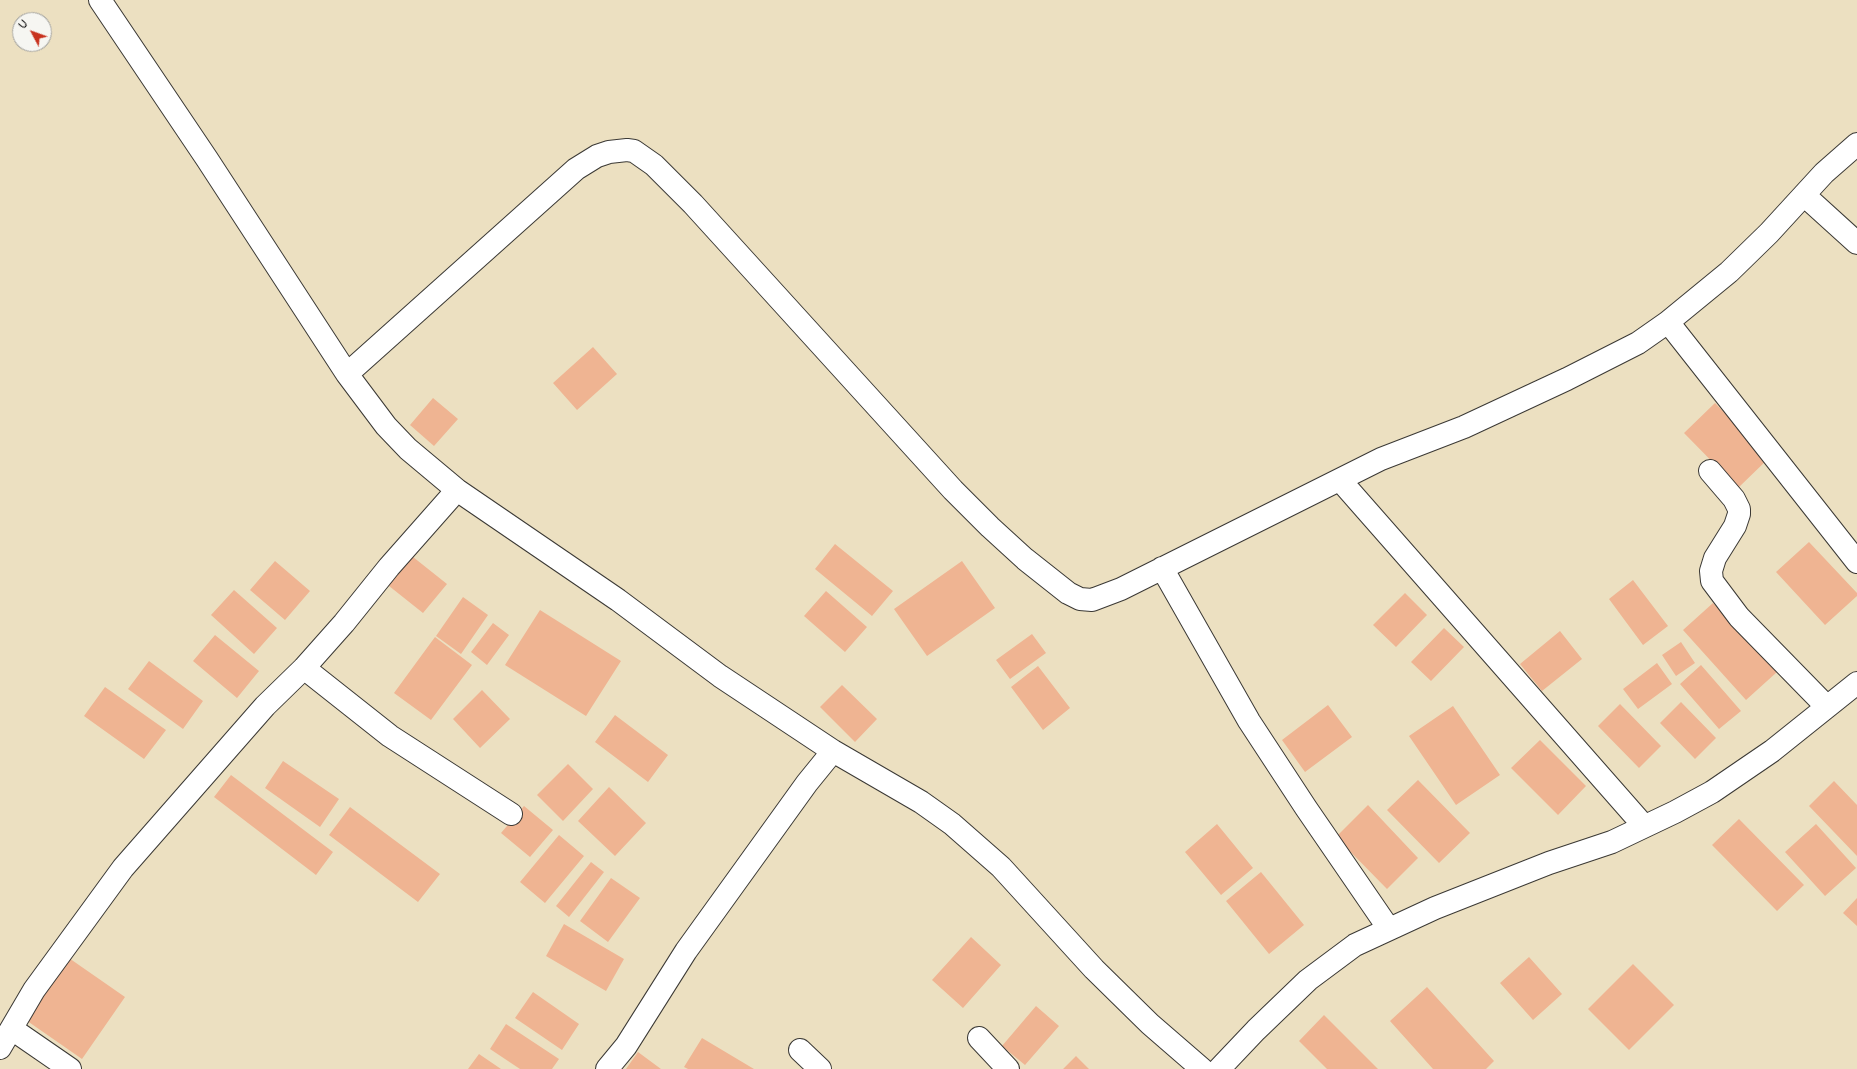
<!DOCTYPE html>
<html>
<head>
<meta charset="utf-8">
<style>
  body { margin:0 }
  #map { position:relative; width:1857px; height:1069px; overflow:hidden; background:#ece0c1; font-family:"Comic Neue",sans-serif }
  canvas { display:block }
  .north { position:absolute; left:12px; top:12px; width:40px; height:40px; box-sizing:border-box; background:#f6f6f2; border:1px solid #9f9f9c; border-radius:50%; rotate:311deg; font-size:11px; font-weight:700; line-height:16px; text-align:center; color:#1c1c1c }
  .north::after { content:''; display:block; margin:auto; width:14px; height:18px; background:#c8321e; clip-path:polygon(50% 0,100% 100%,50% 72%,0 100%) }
</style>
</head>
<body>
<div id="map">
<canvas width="1857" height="1069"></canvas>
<div class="north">U</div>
</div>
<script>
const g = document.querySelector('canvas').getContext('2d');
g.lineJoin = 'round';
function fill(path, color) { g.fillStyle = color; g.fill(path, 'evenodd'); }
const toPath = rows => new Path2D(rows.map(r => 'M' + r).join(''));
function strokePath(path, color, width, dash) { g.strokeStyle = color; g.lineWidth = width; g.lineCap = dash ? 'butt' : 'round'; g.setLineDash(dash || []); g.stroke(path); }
const building = toPath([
  [593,347,617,374,577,410,553,383],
  [433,398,458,419,434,446,410,425],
  [1715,403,1769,458,1738,488,1684,433],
  [1809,542,1857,593,1857,596,1825,625,1776,572],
  [835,544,893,591,872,616,815,569],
  [408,553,447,584,423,613,384,582],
  [275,561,310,591,285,620,250,590],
  [962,561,995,608,927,656,894,609],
  [1633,580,1668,626,1643,645,1609,599],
  [234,590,277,628,254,654,211,615],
  [826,591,867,627,845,652,804,616],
  [1405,593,1427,615,1396,647,1373,625],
  [463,597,488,615,461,654,436,636],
  [1713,603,1777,672,1746,700,1683,630],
  [540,610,621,661,586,716,505,665],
  [493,623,509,635,487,665,471,652],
  [1444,628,1464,647,1431,681,1411,662],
  [1560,631,1582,659,1542,691,1520,664],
  [1032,634,1046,653,1010,679,996,660],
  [215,635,259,671,237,698,193,661],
  [435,637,472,665,431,720,394,693],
  [1681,642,1695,663,1676,676,1662,655],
  [149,661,203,701,183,729,128,689],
  [1657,663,1672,684,1638,709,1623,689],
  [1701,665,1741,711,1719,729,1680,684],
  [1038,666,1070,708,1043,730,1011,687],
  [842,685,877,719,855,742,820,707],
  [105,687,166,730,144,759,84,716],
  [482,690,510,719,480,748,453,719],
  [1681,702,1716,738,1695,759,1660,723],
  [1620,704,1661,746,1639,768,1598,726],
  [1328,705,1352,737,1305,772,1282,740],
  [1453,706,1500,775,1456,805,1409,736],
  [615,715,668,755,648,782,595,742],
  [1540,740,1586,786,1558,815,1511,768],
  [283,761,339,799,320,827,265,788],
  [568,764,593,789,563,821,537,795],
  [231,775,333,852,316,875,214,797],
  [1418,780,1470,833,1439,863,1387,810],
  [1834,781,1857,805,1857,856,1809,806],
  [609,787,646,823,615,856,578,821],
  [1368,805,1418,858,1387,889,1336,837],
  [524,806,553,830,530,857,501,833],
  [350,807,440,874,418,902,329,835],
  [1739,819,1804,885,1777,911,1712,845],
  [1217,824,1253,868,1221,895,1185,852],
  [1816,824,1856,868,1825,896,1785,852],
  [559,835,584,856,545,903,520,882],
  [591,862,604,872,569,917,556,906],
  [1261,872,1304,925,1269,954,1226,901],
  [611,878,640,898,608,942,580,921],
  [1857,898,1857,926,1843,913],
  [564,924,624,959,606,991,546,956],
  [971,937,1001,965,963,1008,932,980],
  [66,956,125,997,82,1059,23,1018],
  [1529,957,1562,994,1533,1020,1500,983],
  [1633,964,1674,1005,1629,1050,1588,1009],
  [1427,987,1494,1061,1486,1069,1433,1069,1390,1021],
  [533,992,579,1024,562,1050,515,1018],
  [1036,1006,1059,1026,1025,1065,1002,1046],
  [1324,1015,1378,1069,1327,1069,1299,1041],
  [506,1024,559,1059,552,1069,520,1069,490,1049],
  [702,1038,754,1069,688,1069,684,1067],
  [638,1052,661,1069,626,1069],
  [479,1054,501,1069,468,1069],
  [1076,1056,1089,1069,1063,1069]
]);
const minor = toPath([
  [100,0,207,159,347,374,386,426,408,449,457,490,618,600,720,676,833,751,921,802,952,824,1001,867,1094,969,1150,1024,1202,1069],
  [1804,195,1857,243],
  [1668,322,1857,562],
  [347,374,576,169,597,156,609,152,627,150,634,151,654,165,693,204,953,490,990,527,1025,559,1068,593,1080,599,1092,600,1121,589,1381,459,1464,427,1567,379,1638,343,1668,322,1729,272,1769,233,1824,173,1857,144],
  [1710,471,1734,499,1739,509,1739,514,1735,526,1715,558,1711,571,1712,581,1739,617,1827,707],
  [1340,480,1644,826],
  [1162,568,1249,721,1306,808,1389,929],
  [304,668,390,736,511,814],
  [12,1029,70,1069],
  [979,1038,1008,1069],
  [0,1048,34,990,123,868,265,706,304,668,344,623,389,567,457,490],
  [800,1050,820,1069],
  [607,1069,626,1046,686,951,807,783,833,751],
  [1219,1069,1256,1030,1308,980,1355,945,1435,908,1549,863,1612,842,1675,812,1712,792,1772,751,1857,683]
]);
fill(building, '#efb492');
strokePath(minor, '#3b3935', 24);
strokePath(minor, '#fff', 22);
</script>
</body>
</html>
